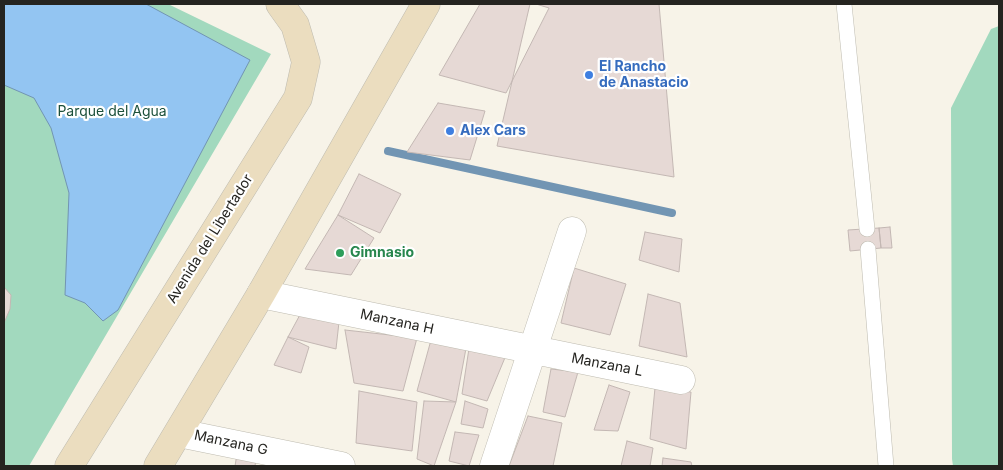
<!DOCTYPE html>
<html>
<head>
<meta charset="utf-8">
<style>
  body { margin:0 }
  #map { position:relative; width:1003px; height:470px; overflow:hidden; background:#f7f3e8; font-family:Inter,sans-serif }
  canvas { display:block }
  .frame { position:absolute; inset:0; border:5px solid #252420; pointer-events:none }
</style>
</head>
<body>
<div id="map">
<canvas width="1003" height="470"></canvas>
<div class="frame"></div>
</div>
<script>
const g = document.querySelector('canvas').getContext('2d');
g.lineJoin = 'round';
function fill(path, color) { g.fillStyle = color; g.fill(path, 'evenodd'); }
const toPath = rows => new Path2D(rows.map(r => 'M' + r).join(''));
function strokePath(path, color, width, dash) { g.strokeStyle = color; g.lineWidth = width; g.lineCap = dash ? 'butt' : 'round'; g.setLineDash(dash || []); g.stroke(path); }
function drawText(font, color, halo, rows, align = 'center') {
  g.font = font + ' Inter,sans-serif'; g.lineWidth = 4.5; g.setLineDash([]); g.textBaseline = 'middle'; g.strokeStyle = halo; g.fillStyle = color; for (const [text, x, y, turn = 0] of rows) {
    g.save(); g.translate(x, y); g.rotate((+turn || 0) * Math.PI / 180); g.textAlign = isNaN(turn) ? turn : align; if (halo) g.strokeText(text, 0, 0); g.fillText(text, 0, 0); g.restore();
  }
}
const green = toPath([
  [4,4,168,4,271,54,29,466,4,466],
  [999,26,999,466,953,466,952,459,951,108,991,29]
]);
const water = toPath([
  [4,4,146,4,250,60,118,310,103,321,85,303,65,295,69,193,51,128,34,98,4,85,4,4]
]);
const stream = toPath([
  [388,151,672,213]
]);
const building = toPath([
  [480,4,536,4,549,8,506,93,439,75,480,4],
  [530,4,659,4,674,177,497,146,530,4],
  [438,103,485,111,470,160,407,152,438,103],
  [359,174,401,194,380,233,338,215,359,174],
  [338,215,374,238,351,275,305,269,338,215],
  [890,227,892,248,881,248,879,228,890,227],
  [879,228,881,248,850,251,848,230,879,228],
  [645,232,682,239,679,272,639,260,645,232],
  [574,268,626,284,610,335,561,323,574,268],
  [4,287,11,295,10,309,4,323,4,287],
  [648,294,680,303,687,357,639,346,648,294],
  [302,311,339,322,336,349,288,337,302,311],
  [345,330,417,338,403,391,354,383,345,330],
  [288,337,309,347,301,373,274,365,288,337],
  [431,340,467,343,456,402,417,391,431,340],
  [470,342,509,348,487,401,462,394,470,342],
  [551,369,578,372,565,417,543,412,551,369],
  [609,385,630,392,618,431,594,430,609,385],
  [655,388,691,392,686,449,650,439,655,388],
  [359,391,417,402,412,451,356,443,359,391],
  [424,401,456,402,434,466,417,459,424,401],
  [465,401,488,409,483,428,461,424,465,401],
  [528,416,562,423,553,466,509,466,528,416],
  [455,432,479,435,469,466,449,461,455,432],
  [627,441,653,448,650,466,621,466,627,441],
  [237,454,256,459,255,466,235,466,237,454],
  [663,458,691,462,692,466,662,466,663,458]
]);
const lane = toPath([
  [844,4,867,229],
  [868,249,886,466]
]);
const street = toPath([
  [261,294,681,380],
  [179,433,341,466],
  [494,466,572,231]
]);
const secondary = toPath([
  [69,466,298,98,306,62,295,25,280,4],
  [158,466,261,294,426,4]
]);
const markers = [
  [589,75,5,"#3f7fe0"],
  [450,131,5,"#3f7fe0"],
  [340,253,5,"#2e9e5b"]
];
const shopNames = [
  ["El Rancho",599,67],
  ["de Anastacio",599,83],
  ["Alex Cars",460,131]
];
const parkNames = [
  ["Parque del Agua",112,112]
];
const streetNames = [
  ["Avenida del Libertador",210,239,-58],
  ["Manzana H",397,322,12],
  ["Manzana L",607,365,11],
  ["Manzana G",231,443,12]
];
const leisureNames = [
  ["Gimnasio",350,253]
];
fill(green, '#a2d9be');
fill(water, '#93c5f2');
strokePath(water, '#7295b3', 1);
strokePath(stream, '#7295b3', 8);
fill(building, '#e6d9d5');
strokePath(building, '#c3b7b3', 1);
strokePath(lane, '#bebbb0', 16);
strokePath(street, '#bebbb0', 29);
strokePath(secondary, '#bebbb0', 29);
strokePath(lane, '#fff', 15);
strokePath(street, '#fff', 28);
strokePath(secondary, '#ebddbf', 28);
for (const [x, y, r, color] of markers) { const dot = new Path2D(); dot.arc(x, y, r, 0, 2 * Math.PI); g.fillStyle = color; g.fill(dot); strokePath(dot, '#fff', 2); }
drawText('bold 14px', '#366cbe', '#fff', shopNames, 'left');
drawText('14px', '#1c503b', '#fff', parkNames);
drawText('14px', '#252420', '#fff', streetNames);
drawText('bold 14px', '#27864d', '#fff', leisureNames, 'left');
</script>
</body>
</html>
